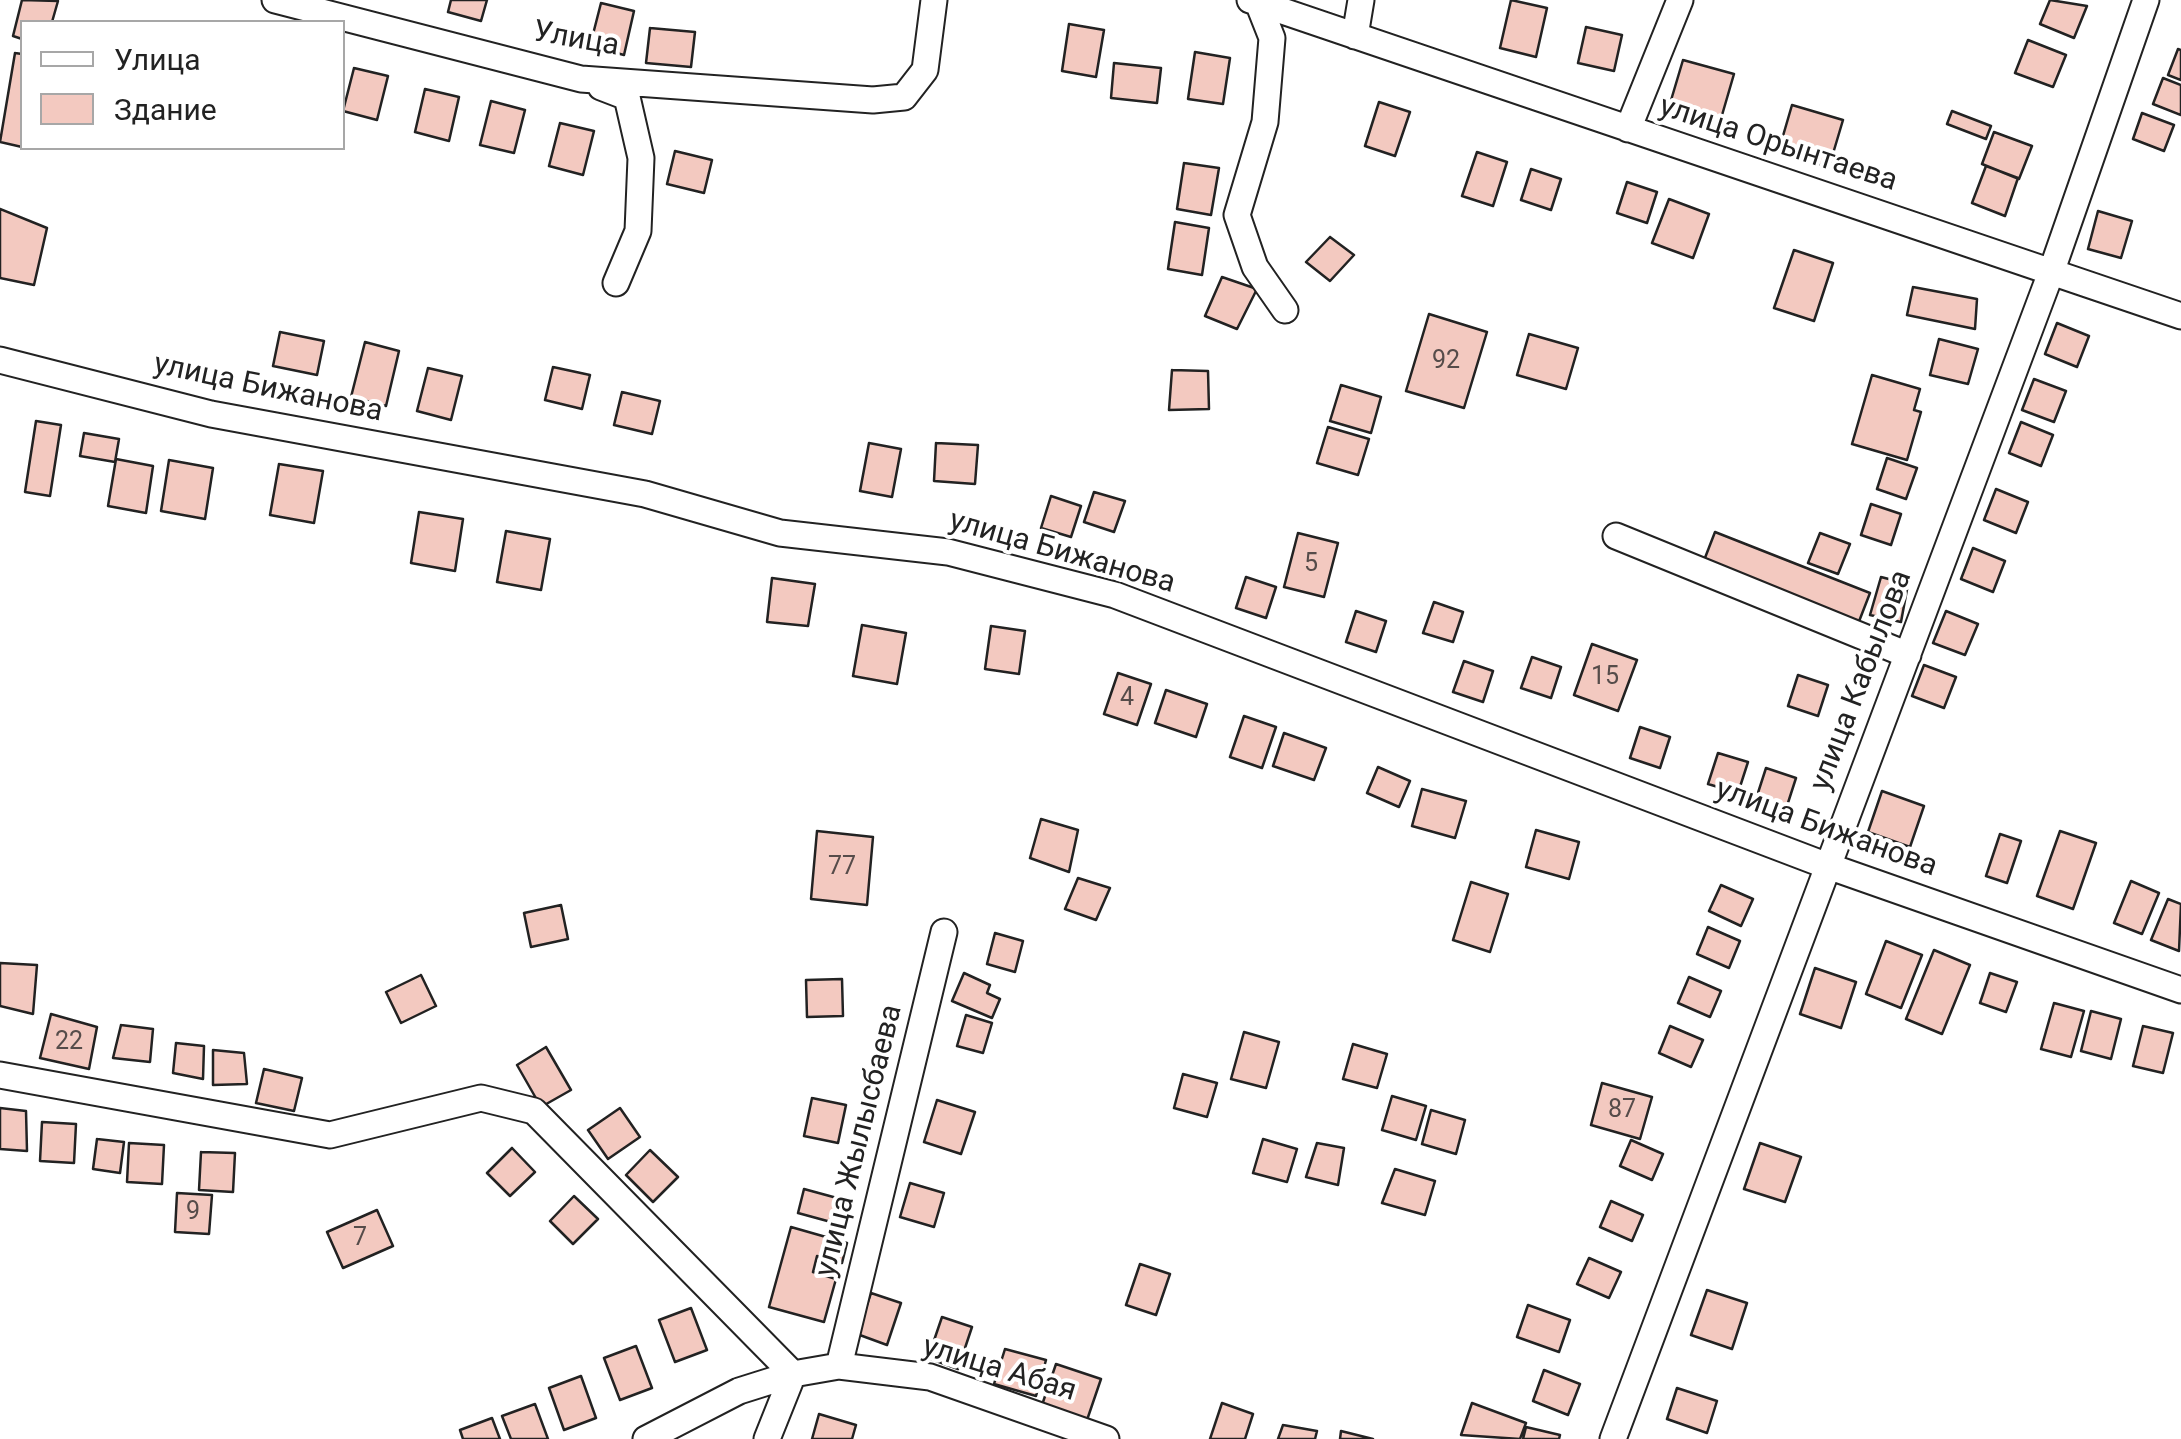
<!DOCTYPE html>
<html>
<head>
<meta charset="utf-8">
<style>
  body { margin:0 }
  #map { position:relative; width:2181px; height:1439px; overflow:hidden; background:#fff; font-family:Roboto,sans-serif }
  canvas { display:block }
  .legend { position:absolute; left:20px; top:20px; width:325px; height:130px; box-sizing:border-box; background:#fff; border:2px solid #a7a7a7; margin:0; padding:12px 18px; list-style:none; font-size:30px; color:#222 }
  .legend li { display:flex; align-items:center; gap:20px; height:50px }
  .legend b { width:50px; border:2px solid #a7a7a7 }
</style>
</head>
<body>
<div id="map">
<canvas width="2181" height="1439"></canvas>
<ul class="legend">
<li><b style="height:12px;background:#fff"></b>Улица</li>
<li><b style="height:28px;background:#f3c9c0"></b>Здание</li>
</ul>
</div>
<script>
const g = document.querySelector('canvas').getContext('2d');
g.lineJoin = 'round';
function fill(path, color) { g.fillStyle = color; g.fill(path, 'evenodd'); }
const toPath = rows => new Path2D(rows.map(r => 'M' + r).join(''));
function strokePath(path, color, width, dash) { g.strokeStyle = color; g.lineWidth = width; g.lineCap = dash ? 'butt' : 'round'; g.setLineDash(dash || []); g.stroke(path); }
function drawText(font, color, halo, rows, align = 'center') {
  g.font = font + ' Roboto,sans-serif'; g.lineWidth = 8; g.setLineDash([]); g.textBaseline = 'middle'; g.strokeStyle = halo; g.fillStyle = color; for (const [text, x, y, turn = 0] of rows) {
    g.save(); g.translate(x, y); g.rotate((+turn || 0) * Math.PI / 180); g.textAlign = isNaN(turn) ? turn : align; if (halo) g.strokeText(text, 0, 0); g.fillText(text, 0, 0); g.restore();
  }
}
const building = toPath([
  [22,0,58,1,52,22,22,22,22,39,13,36,22,0],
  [451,0,487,0,481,21,448,12,451,0],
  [1511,0,1547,8,1536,57,1500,48,1511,0],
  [2050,0,2087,6,2074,38,2040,24,2050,0],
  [601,3,634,11,624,55,590,46,601,3],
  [1069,24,1104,30,1096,77,1062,71,1069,24],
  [1586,27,1622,35,1614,71,1578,63,1586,27],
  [650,28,695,32,691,67,646,63,650,28],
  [2028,40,2066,55,2053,87,2015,73,2028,40],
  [2178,49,2181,50,2181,80,2168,75,2178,49],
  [1195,52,1230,58,1223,104,1188,99,1195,52],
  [15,53,22,54,22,147,0,142,15,53],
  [1683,60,1734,74,1720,122,1669,107,1683,60],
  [1114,63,1161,68,1157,103,1111,98,1114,63],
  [354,68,388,76,377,120,343,111,354,68],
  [2163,78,2181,85,2181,115,2153,104,2163,78],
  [425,89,459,97,449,141,415,132,425,89],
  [491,101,525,110,514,153,480,145,491,101],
  [1379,102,1410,112,1395,156,1365,146,1379,102],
  [1792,105,1843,120,1829,167,1778,153,1792,105],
  [1952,111,1991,126,1986,139,1947,124,1952,111],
  [2142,113,2174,125,2164,151,2133,139,2142,113],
  [560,123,594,131,583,175,549,166,560,123],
  [1994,132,2032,146,2019,179,1982,164,1994,132],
  [675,151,712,160,704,193,667,184,675,151],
  [1477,152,1507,162,1493,206,1462,196,1477,152],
  [1184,163,1219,168,1211,215,1177,209,1184,163],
  [1986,166,2018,178,2005,216,1972,203,1986,166],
  [1531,169,1561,179,1551,210,1521,200,1531,169],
  [1627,182,1657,192,1647,223,1617,213,1627,182],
  [1669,199,1709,214,1693,258,1652,243,1669,199],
  [0,209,47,228,34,285,0,278,0,209],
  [2098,211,2132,221,2121,258,2088,249,2098,211],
  [1175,222,1209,228,1202,275,1168,269,1175,222],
  [1330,237,1354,255,1330,281,1306,262,1330,237],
  [1794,250,1833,263,1814,321,1774,308,1794,250],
  [1222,277,1257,289,1237,329,1205,316,1222,277],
  [1913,287,1977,299,1975,329,1907,315,1913,287],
  [1429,314,1487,332,1464,408,1406,391,1429,314],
  [2057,323,2089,336,2077,367,2045,354,2057,323],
  [280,332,324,341,317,375,273,366,280,332],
  [1529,334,1578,348,1566,389,1517,375,1529,334],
  [1939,339,1978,349,1968,384,1930,375,1939,339],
  [365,342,399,351,386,406,351,397,365,342],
  [553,367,590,375,582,409,545,400,553,367],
  [428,368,462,376,451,420,417,411,428,368],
  [1172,370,1208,371,1209,409,1169,410,1172,370],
  [1872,375,1920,389,1914,410,1921,412,1907,460,1852,444,1872,375],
  [2034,379,2066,391,2054,422,2022,410,2034,379],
  [1341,385,1381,397,1371,433,1330,421,1341,385],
  [622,392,660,401,652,434,614,425,622,392],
  [36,421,61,425,50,496,25,492,36,421],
  [2021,422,2053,435,2041,466,2009,453,2021,422],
  [1328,427,1369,439,1358,475,1317,463,1328,427],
  [84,433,119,439,115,462,80,456,84,433],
  [869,443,901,449,892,497,860,491,869,443],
  [936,443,978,445,975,484,934,481,936,443],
  [1887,458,1917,468,1906,499,1877,489,1887,458],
  [116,459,153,466,146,513,108,506,116,459],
  [169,460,213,468,205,519,161,511,169,460],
  [279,464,323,471,314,523,270,515,279,464],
  [1996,489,2028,502,2016,533,1984,520,1996,489],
  [1094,492,1125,501,1114,532,1084,522,1094,492],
  [1051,496,1081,506,1071,537,1041,528,1051,496],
  [1871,504,1901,514,1891,545,1861,535,1871,504],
  [419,512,463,519,455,571,411,563,419,512],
  [506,531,550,539,541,590,497,582,506,531],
  [1715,532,1870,593,1858,624,1703,563,1715,532],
  [1298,533,1338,543,1324,597,1284,587,1298,533],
  [1820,533,1850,544,1838,574,1808,563,1820,533],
  [1973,548,2005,561,1993,592,1961,579,1973,548],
  [1246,577,1276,587,1266,618,1236,608,1246,577],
  [1881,577,1908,584,1901,622,1870,615,1881,577],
  [772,578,815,584,808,626,767,622,772,578],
  [1434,602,1463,612,1453,642,1423,633,1434,602],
  [1356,611,1386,621,1376,652,1346,642,1356,611],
  [1946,611,1978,624,1965,655,1933,643,1946,611],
  [862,625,906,633,897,684,853,676,862,625],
  [991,626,1025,631,1019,674,985,669,991,626],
  [1592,644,1637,660,1618,711,1574,695,1592,644],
  [1532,657,1561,667,1551,698,1521,688,1532,657],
  [1464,661,1493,671,1483,702,1453,692,1464,661],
  [1924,665,1956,677,1944,708,1912,696,1924,665],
  [1118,673,1151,684,1137,725,1104,714,1118,673],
  [1798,675,1828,685,1818,716,1788,706,1798,675],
  [1166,690,1207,704,1196,737,1155,723,1166,690],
  [1244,716,1276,727,1262,768,1230,757,1244,716],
  [1640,727,1670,737,1660,768,1630,758,1640,727],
  [1284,733,1326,748,1314,780,1273,766,1284,733],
  [1718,753,1748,762,1738,793,1708,784,1718,753],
  [1378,767,1410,781,1399,807,1367,793,1378,767],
  [1766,768,1796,778,1786,809,1756,799,1766,768],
  [1422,789,1466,801,1455,838,1412,826,1422,789],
  [1882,791,1924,806,1910,847,1868,832,1882,791],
  [1041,819,1078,830,1069,872,1030,858,1041,819],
  [1536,830,1579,842,1569,879,1526,867,1536,830],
  [817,831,873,837,867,905,811,899,817,831],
  [2060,831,2096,843,2073,909,2037,896,2060,831],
  [2000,834,2021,841,2007,883,1986,876,2000,834],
  [1078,878,1110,888,1096,920,1065,909,1078,878],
  [2131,881,2159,893,2142,934,2114,923,2131,881],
  [1471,882,1508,894,1490,952,1453,940,1471,882],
  [1721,885,1753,899,1741,926,1709,911,1721,885],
  [2168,899,2181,904,2179,951,2151,940,2168,899],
  [561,905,568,939,531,947,524,913,561,905],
  [1708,927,1740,941,1729,968,1697,954,1708,927],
  [995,933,1023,941,1015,972,987,964,995,933],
  [1886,941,1922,955,1901,1008,1866,994,1886,941],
  [1934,950,1970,965,1942,1034,1906,1019,1934,950],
  [0,963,37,965,33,1014,0,1006,0,963],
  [1815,968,1856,982,1841,1028,1800,1014,1815,968],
  [964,973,990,985,987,993,1000,999,992,1018,952,1001,964,973],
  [1990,973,2017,982,2006,1012,1980,1003,1990,973],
  [421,975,436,1006,401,1023,386,992,421,975],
  [1689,977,1721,991,1710,1017,1678,1003,1689,977],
  [842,979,843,1016,807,1017,806,980,842,979],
  [2054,1003,2084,1011,2071,1057,2041,1049,2054,1003],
  [2091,1011,2121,1019,2111,1059,2081,1051,2091,1011],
  [51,1014,97,1027,89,1069,40,1058,51,1014],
  [966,1015,992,1023,983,1053,957,1046,966,1015],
  [121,1025,153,1029,150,1062,113,1058,121,1025],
  [1670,1026,1703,1040,1691,1067,1659,1053,1670,1026],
  [2143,1026,2173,1033,2163,1073,2133,1066,2143,1026],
  [1244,1032,1279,1042,1266,1088,1231,1079,1244,1032],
  [176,1043,204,1046,203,1079,173,1073,176,1043],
  [1353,1044,1387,1054,1377,1088,1343,1079,1353,1044],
  [546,1047,571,1090,541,1107,517,1065,546,1047],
  [213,1050,244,1053,247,1084,213,1085,213,1050],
  [264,1069,302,1078,294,1111,256,1103,264,1069],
  [1183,1074,1217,1083,1207,1117,1174,1108,1183,1074],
  [1602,1083,1652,1097,1640,1139,1591,1125,1602,1083],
  [1392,1096,1426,1106,1416,1140,1382,1130,1392,1096],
  [812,1098,846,1105,838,1143,804,1136,812,1098],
  [937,1100,975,1112,961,1154,924,1142,937,1100],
  [0,1108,26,1111,27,1151,0,1149,0,1108],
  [620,1108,640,1137,608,1159,588,1130,620,1108],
  [1431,1110,1465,1120,1456,1154,1422,1144,1431,1110],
  [42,1122,76,1124,74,1163,40,1161,42,1122],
  [97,1139,124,1142,120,1173,93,1169,97,1139],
  [1263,1139,1297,1149,1287,1182,1253,1173,1263,1139],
  [1631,1140,1663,1154,1652,1180,1620,1166,1631,1140],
  [129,1143,164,1145,162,1184,127,1182,129,1143],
  [1317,1143,1344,1148,1338,1185,1306,1177,1317,1143],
  [1760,1143,1801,1157,1785,1202,1744,1189,1760,1143],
  [512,1148,535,1172,510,1196,487,1173,512,1148],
  [650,1150,678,1177,653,1202,626,1175,650,1150],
  [201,1152,235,1153,233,1192,199,1190,201,1152],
  [1395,1169,1435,1181,1425,1215,1382,1203,1395,1169],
  [910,1183,944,1193,934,1227,900,1217,910,1183],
  [804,1189,837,1198,831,1222,798,1213,804,1189],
  [177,1193,212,1195,209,1234,175,1232,177,1193],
  [574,1196,598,1219,573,1244,550,1221,574,1196],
  [1611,1201,1643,1215,1632,1241,1600,1227,1611,1201],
  [377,1210,393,1246,343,1268,327,1232,377,1210],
  [791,1227,847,1243,842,1263,817,1256,813,1272,836,1279,824,1322,769,1307,791,1227],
  [1589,1258,1621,1272,1609,1298,1577,1284,1589,1258],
  [1140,1264,1170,1274,1156,1315,1126,1305,1140,1264],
  [1707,1290,1747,1303,1732,1349,1691,1335,1707,1290],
  [871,1293,901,1303,887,1345,857,1334,871,1293],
  [1528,1305,1570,1320,1559,1352,1517,1337,1528,1305],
  [691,1308,707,1350,675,1362,659,1320,691,1308],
  [942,1317,972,1327,958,1369,928,1358,942,1317],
  [636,1346,652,1388,620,1400,604,1358,636,1346],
  [1005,1349,1046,1360,1036,1396,994,1384,1005,1349],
  [1056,1364,1101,1379,1087,1420,1042,1405,1056,1364],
  [1544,1370,1580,1384,1568,1415,1533,1401,1544,1370],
  [581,1376,596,1418,564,1430,549,1388,581,1376],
  [1677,1388,1717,1401,1707,1433,1667,1419,1677,1388],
  [1222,1403,1253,1414,1245,1439,1210,1439,1222,1403],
  [1472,1403,1526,1423,1520,1439,1461,1435,1472,1403],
  [535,1404,548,1439,511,1439,502,1416,535,1404],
  [819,1414,856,1425,852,1439,812,1439,819,1414],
  [492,1418,500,1439,463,1439,460,1430,492,1418],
  [1283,1425,1317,1431,1315,1439,1278,1439,1283,1425],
  [1526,1427,1560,1435,1559,1439,1523,1439,1526,1427],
  [1341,1431,1373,1439,1340,1439,1341,1431]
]);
const minor = toPath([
  [275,0,581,79,873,100,904,97,925,70,934,0],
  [1250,0,2181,316],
  [1257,0,1272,38,1265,122,1237,215,1255,267,1285,310],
  [1355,36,1361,0],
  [601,87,627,97,641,158,638,231,616,283],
  [1628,129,1680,0],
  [0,360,211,414,645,494,780,533,948,552,1115,595,1825,865,2181,990],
  [1616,536,1908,655],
  [0,1075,330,1135,481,1098,534,1111,793,1374],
  [839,1366,944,932],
  [646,1439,739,1391,793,1374,839,1366,930,1377,1106,1439],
  [767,1439,793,1374],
  [1613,1439,2052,270,2146,0]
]);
const numberNames = [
  ["92",1446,362],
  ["5",1311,565],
  ["15",1605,678],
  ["4",1127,699],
  ["77",842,868],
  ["22",69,1043],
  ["87",1622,1111],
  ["9",193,1213],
  ["7",360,1239]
];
const streetNames = [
  ["Улица",576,40,10],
  ["улица Орынтаева",1778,145,18],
  ["улица Бижанова",268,389,12],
  ["улица Бижанова",1062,553,16],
  ["улица Кабылова",1862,681,-69],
  ["улица Бижанова",1826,829,20],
  ["улица Жылысбаева",860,1141,-76],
  ["улица Абая",999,1370,17]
];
fill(building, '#f3c9c0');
strokePath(building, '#222', 2.5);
strokePath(minor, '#222', 29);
strokePath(minor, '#fff', 25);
drawText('25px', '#564c4a', null, numberNames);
drawText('30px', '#222', '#fff', streetNames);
</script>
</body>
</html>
